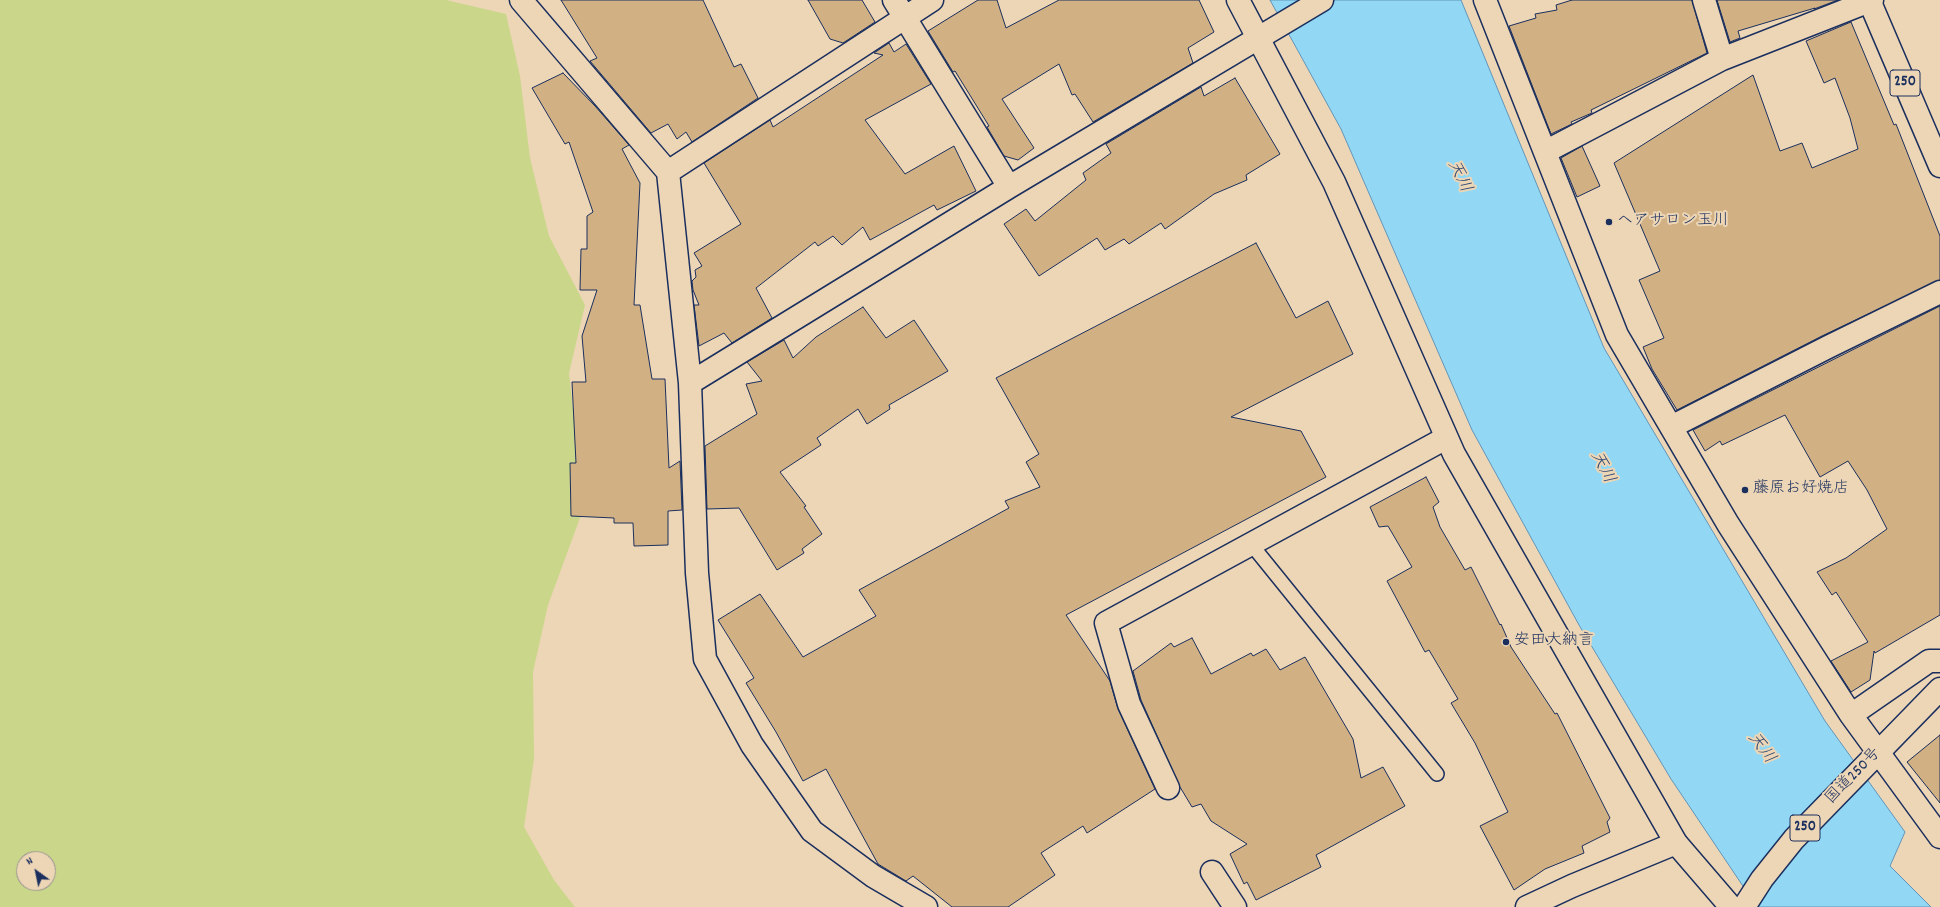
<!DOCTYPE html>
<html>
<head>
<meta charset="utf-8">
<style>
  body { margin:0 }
  #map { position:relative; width:1940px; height:907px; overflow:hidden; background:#edd6b6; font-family:Dekko,sans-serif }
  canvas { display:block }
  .north { position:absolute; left:16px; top:851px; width:40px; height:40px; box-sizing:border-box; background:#edd6b6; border:1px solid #999393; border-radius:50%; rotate:327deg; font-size:11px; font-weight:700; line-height:16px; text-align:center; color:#1b2f5e }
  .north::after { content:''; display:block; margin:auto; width:14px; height:18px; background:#1b2f5e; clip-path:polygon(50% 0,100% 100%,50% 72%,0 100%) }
</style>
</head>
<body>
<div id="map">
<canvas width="1940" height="907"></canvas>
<div class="north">N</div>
</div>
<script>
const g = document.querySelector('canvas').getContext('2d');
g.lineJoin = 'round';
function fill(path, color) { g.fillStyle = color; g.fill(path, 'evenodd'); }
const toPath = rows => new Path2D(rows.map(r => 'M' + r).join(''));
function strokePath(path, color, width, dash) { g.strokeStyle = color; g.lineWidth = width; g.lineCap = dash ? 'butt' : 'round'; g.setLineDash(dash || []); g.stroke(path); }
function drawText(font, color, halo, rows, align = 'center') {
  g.font = font + ' Dekko,"Klee One",sans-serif'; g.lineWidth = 4; g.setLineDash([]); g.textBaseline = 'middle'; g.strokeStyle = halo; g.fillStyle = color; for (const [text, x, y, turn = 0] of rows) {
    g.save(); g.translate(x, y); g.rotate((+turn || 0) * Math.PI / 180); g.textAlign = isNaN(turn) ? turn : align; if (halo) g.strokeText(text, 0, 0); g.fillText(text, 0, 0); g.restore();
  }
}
const green = toPath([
  [0,0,446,0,506,14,520,76,530,158,549,236,585,305,569,373,584,507,548,605,533,672,534,759,524,827,554,880,575,907,0,907],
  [24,859,48,859,48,883,24,883]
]);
const water = toPath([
  [1270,0,1461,0,1604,348,1825,721,1905,832,1890,866,1931,907,1757,907,1671,779,1579,625,1472,430,1341,129,1270,0]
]);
const building = toPath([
  [561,0,703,0,734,67,741,64,758,98,692,142,686,132,677,139,668,124,651,133,590,61,597,58,561,0],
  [808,0,862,0,875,22,843,43,830,39,808,0],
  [978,0,997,0,1006,28,1059,0,1199,0,1214,32,1188,48,1193,63,1093,122,1075,94,1072,95,1059,64,1002,99,1034,148,1018,160,1004,156,987,127,989,126,955,71,953,72,928,31,978,0],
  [1572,0,1692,0,1707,53,1591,110,1592,113,1571,122,1572,124,1551,134,1509,26,1536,18,1535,14,1557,10,1556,5,1572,0],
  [1717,0,1838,0,1814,9,1815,8,1738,31,1740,38,1730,42,1717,0],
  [1851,22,1894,125,1896,124,1940,236,1940,280,1822,336,1677,410,1652,369,1643,347,1664,338,1639,280,1660,271,1614,163,1753,75,1780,151,1802,143,1812,168,1858,149,1850,118,1835,78,1824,83,1806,41,1851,22],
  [889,43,894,52,906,44,931,84,865,120,905,174,954,146,976,191,937,210,934,205,870,240,863,227,842,245,833,236,818,246,815,242,756,288,772,318,732,343,724,333,699,346,694,305,699,305,693,290,692,281,696,277,695,270,702,266,694,253,741,224,704,163,770,120,773,127,883,55,874,53,889,43],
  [563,73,595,106,629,145,622,149,640,183,634,305,640,305,652,379,665,379,669,468,680,461,682,510,668,511,668,545,634,546,633,523,614,523,614,518,571,516,570,463,576,463,572,382,586,382,582,336,597,290,580,290,581,249,587,249,587,216,593,212,569,142,565,144,532,88,563,73],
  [1235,78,1280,154,1246,175,1247,180,1214,194,1165,229,1161,223,1129,244,1124,239,1105,250,1097,238,1039,276,1004,224,1026,209,1035,221,1086,180,1083,173,1111,153,1106,144,1201,87,1204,96,1235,78],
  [1582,146,1600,186,1577,197,1561,158,1582,146],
  [1256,243,1296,318,1328,301,1353,354,1231,417,1301,431,1326,477,1066,615,1110,681,1118,709,1155,789,1087,833,1083,826,1041,853,1055,875,1008,907,952,907,913,876,906,881,878,864,826,769,803,781,776,732,746,683,754,678,718,620,760,594,803,657,876,616,859,590,1009,508,1005,501,1040,487,1026,462,1039,454,996,378,1256,243],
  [1940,306,1940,615,1875,653,1874,651,1870,680,1851,692,1831,661,1868,642,1836,592,1832,595,1817,572,1846,558,1887,529,1867,490,1848,461,1820,477,1785,415,1722,445,1720,441,1705,451,1693,430,1940,306],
  [863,307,886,338,914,320,948,371,889,405,890,409,867,424,858,409,817,438,821,445,780,472,806,506,804,507,822,534,802,549,804,553,777,570,739,508,707,509,705,446,757,414,746,384,762,381,747,362,784,340,793,358,816,337,863,307],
  [1426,477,1439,502,1433,507,1440,527,1465,570,1471,567,1500,625,1501,624,1511,647,1555,714,1557,713,1610,818,1607,822,1610,832,1582,846,1584,853,1545,869,1514,890,1480,826,1508,812,1475,743,1451,703,1458,699,1429,650,1425,652,1387,581,1412,567,1388,526,1379,527,1370,507,1426,477],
  [1192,638,1211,674,1251,653,1253,656,1266,649,1280,670,1305,657,1353,739,1361,778,1383,767,1405,806,1316,855,1321,867,1256,900,1247,882,1244,884,1230,854,1247,844,1211,821,1201,804,1192,807,1180,787,1141,700,1133,671,1171,643,1174,647,1192,638],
  [1940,735,1940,803,1907,762,1940,735]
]);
const service = toPath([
  [1251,544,1437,774]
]);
const minor = toPath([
  [521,0,668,172,690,383,697,573,705,659,752,745,812,831,873,876,926,907],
  [894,0,1009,187],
  [1485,0,1617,335,1728,524,1851,715,1940,837],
  [1704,0,1722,59],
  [1545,152,1722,59,1872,0],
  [668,172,932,0],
  [690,383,1009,187,1322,0],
  [1671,427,1828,347,1940,292],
  [1851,715,1929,661,1940,661],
  [1168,788,1129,704,1106,623,1446,438],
  [1212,872,1235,907],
  [1527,907,1572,886,1676,843]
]);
const tertiary = toPath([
  [1238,0,1334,182,1454,454,1676,843,1731,907]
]);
const trunk = toPath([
  [1869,0,1940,166],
  [1744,907,1762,879,1794,839,1940,689]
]);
const markers = [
  [1609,222,4,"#1b2f5e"],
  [1745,490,4,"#1b2f5e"],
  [1506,642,4,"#1b2f5e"]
];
const shields = [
  [1905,83,30],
  [1805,828,30]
];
const shieldNames = [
  ["250",1905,83],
  ["250",1805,828]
];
const poiNames = [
  ["ヘアサロン玉川",1617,222],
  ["藤原お好焼店",1753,490],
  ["安田大納言",1514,642]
];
const streetNames = [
  ["国道250号",1854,777,-46]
];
const waterNames = [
  ["天川",1458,177,64],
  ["天川",1601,468,63],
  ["天川",1760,749,53]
];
fill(green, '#cad689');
fill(water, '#92d8f4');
strokePath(water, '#6294b8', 1);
fill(building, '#d1b184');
strokePath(building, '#1b2f5e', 1);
strokePath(service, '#1b2f5e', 16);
strokePath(minor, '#1b2f5e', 25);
strokePath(tertiary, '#1b2f5e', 25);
strokePath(trunk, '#1b2f5e', 25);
strokePath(service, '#edd6b6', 13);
strokePath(minor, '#edd6b6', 22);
strokePath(tertiary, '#edd6b6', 22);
strokePath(trunk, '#edd6b6', 22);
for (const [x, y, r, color] of markers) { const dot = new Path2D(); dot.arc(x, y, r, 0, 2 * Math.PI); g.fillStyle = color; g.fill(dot); strokePath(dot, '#edd6b6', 1.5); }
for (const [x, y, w] of shields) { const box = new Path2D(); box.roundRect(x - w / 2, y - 13, w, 26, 3); g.fillStyle = '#edd6b6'; g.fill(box); strokePath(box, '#1b2f5e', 1); }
drawText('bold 15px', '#1b2f5e', null, shieldNames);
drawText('16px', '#1b2f5e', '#edd6b6', poiNames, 'left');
drawText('16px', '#1b2f5e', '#edd6b6', streetNames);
drawText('italic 17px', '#2d4874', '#edd6b6', waterNames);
</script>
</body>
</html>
